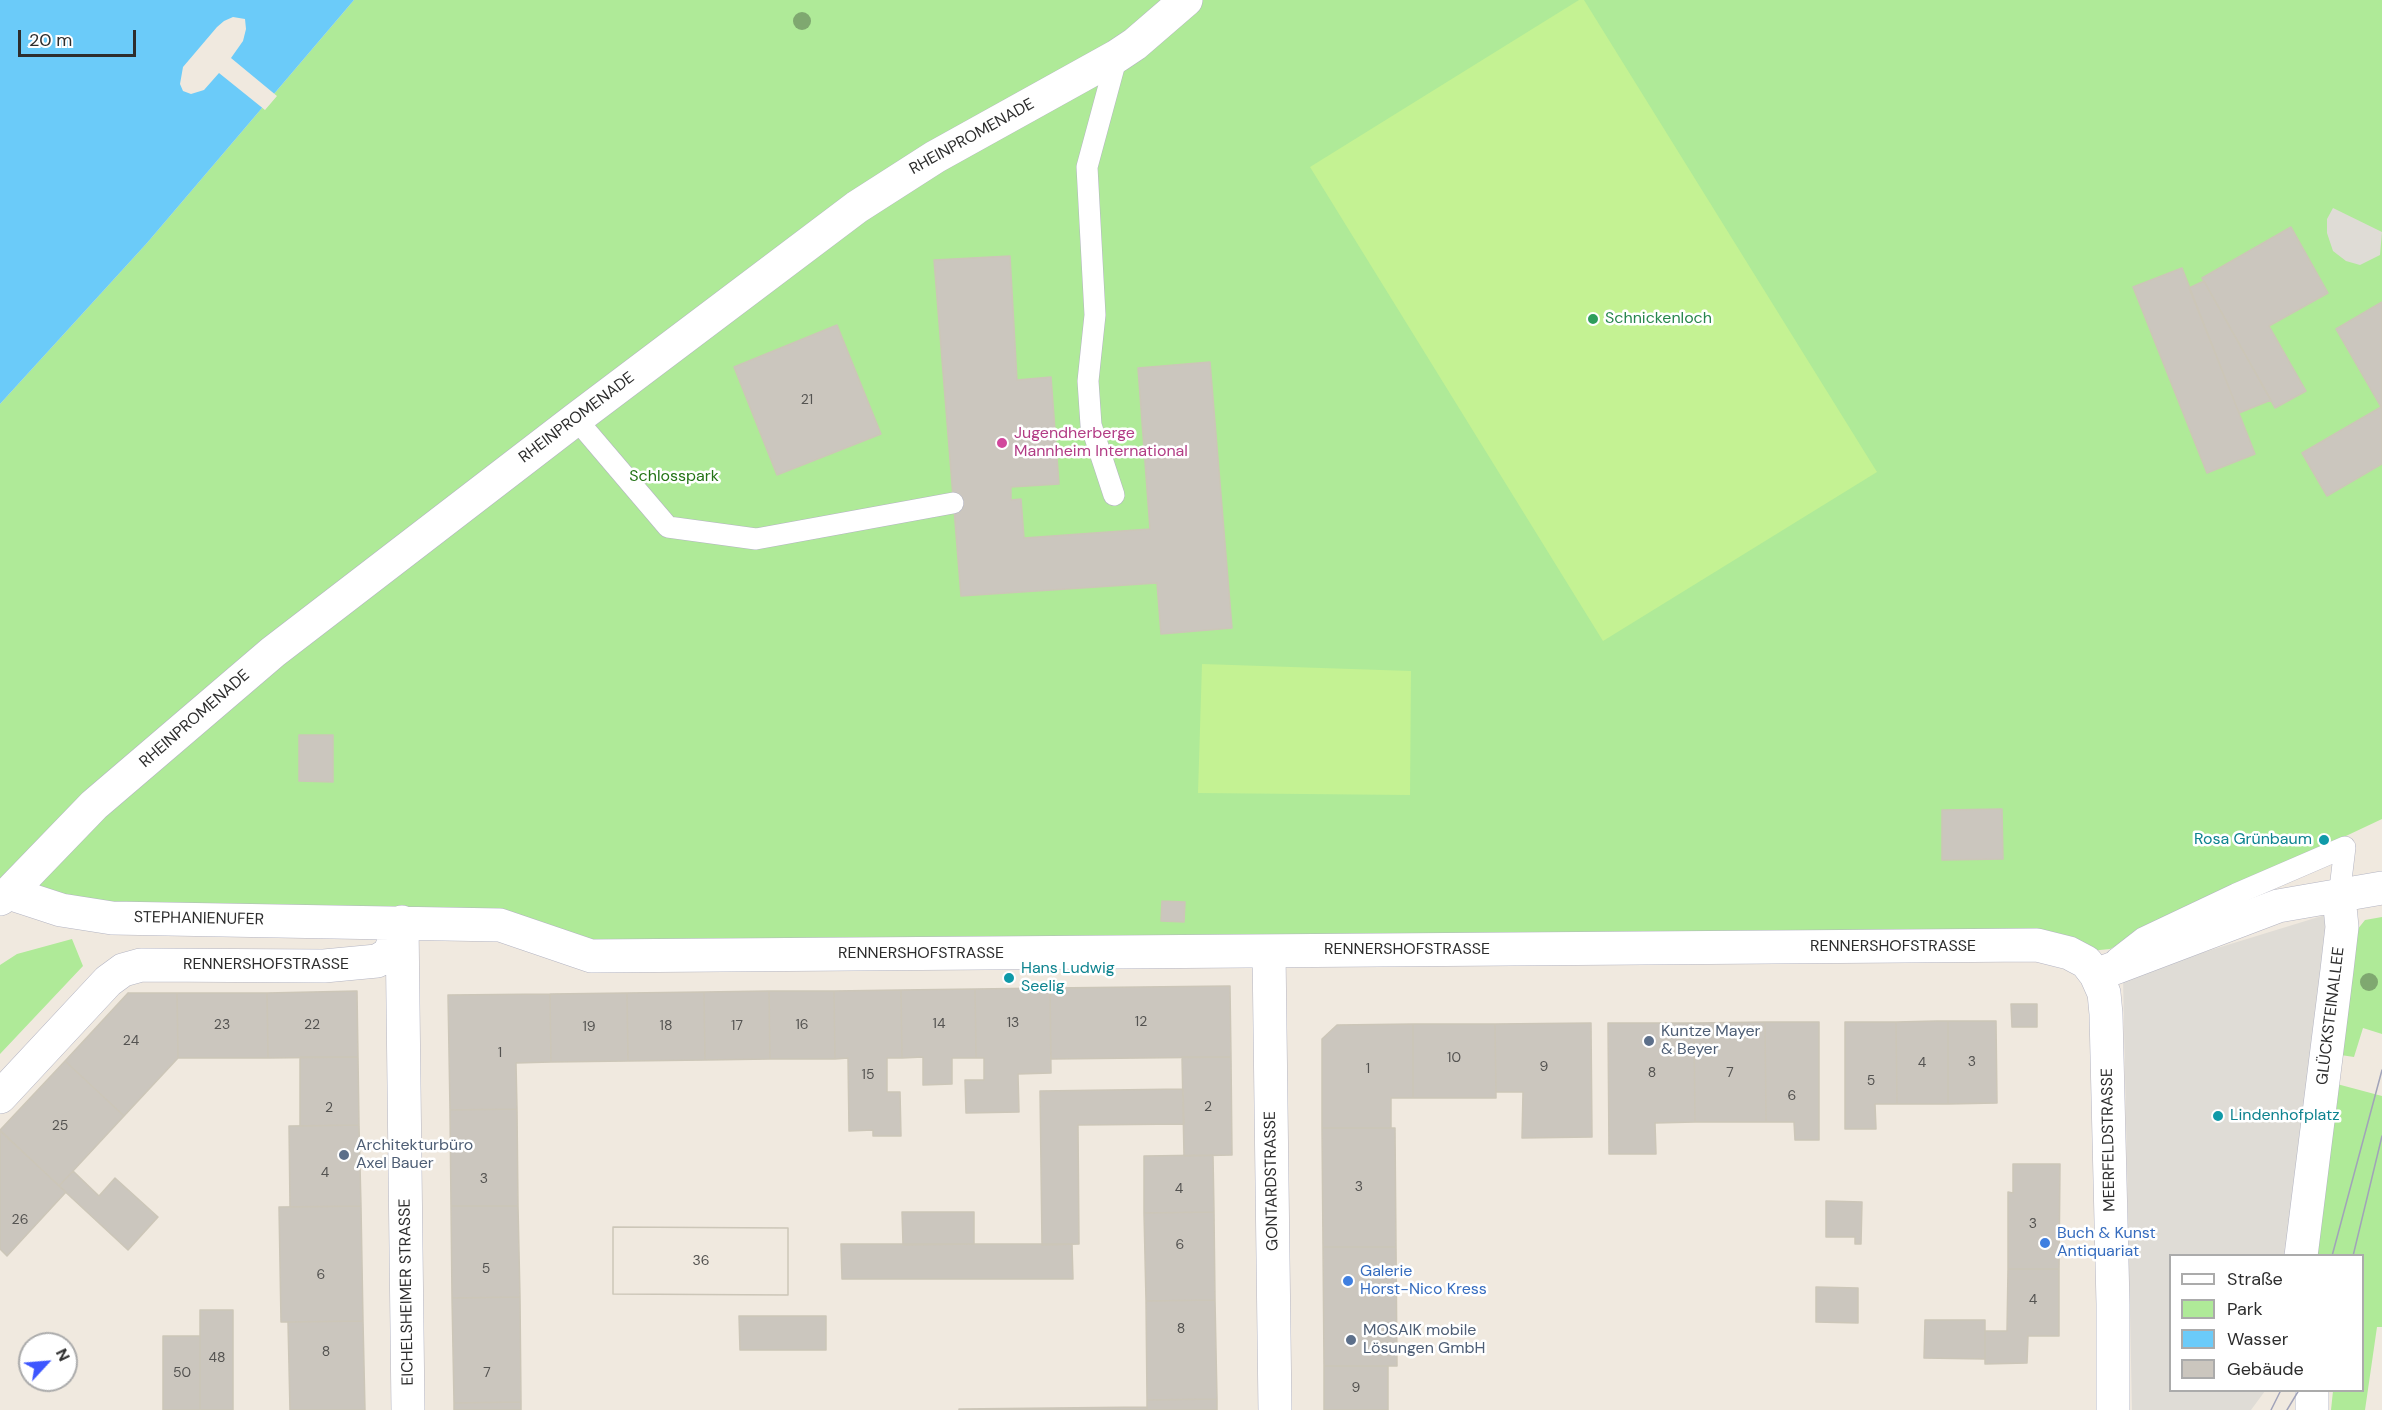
<!DOCTYPE html>
<html>
<head>
<meta charset="utf-8">
<style>
  body { margin:0 }
  #map { position:relative; width:2382px; height:1410px; overflow:hidden; background:#f0e9df; font-family:"DM Sans",sans-serif }
  canvas { display:block }
  .legend { position:absolute; left:2169px; top:1254px; width:195px; height:138px; box-sizing:border-box; background:#fff; border:2px solid #ababab; margin:0; padding:8px 10px; list-style:none; font-size:18px; color:#2d2d2d }
  .legend li { display:flex; align-items:center; gap:12px; height:30px }
  .legend b { width:30px; border:2px solid #ababab }
  .north { position:absolute; left:18px; top:1332px; width:60px; height:60px; box-sizing:border-box; background:#fff; border:2px solid #ababab; border-radius:50%; rotate:64deg; font-size:16px; font-weight:700; line-height:24px; text-align:center; color:#2d2d2d }
  .north::after { content:''; display:block; margin:auto; width:21px; height:27px; background:#3d56ff; clip-path:polygon(50% 0,100% 100%,50% 72%,0 100%) }
  .scale { position:absolute; left:18px; top:30px; width:118px; height:27px; box-sizing:border-box; border:3px solid #2d2d2d; border-top:0; padding-left:8px; font-size:18px; line-height:21px; white-space:nowrap; color:#2d2d2d; -webkit-text-stroke:4px #fff; paint-order:stroke }
</style>
</head>
<body>
<div id="map">
<canvas width="2382" height="1410"></canvas>
<ul class="legend">
<li><b style="height:8px;background:#fff"></b>Straße</li>
<li><b style="height:16px;background:#afea98"></b>Park</li>
<li><b style="height:16px;background:#6bcbf9"></b>Wasser</li>
<li><b style="height:16px;background:#cbc6be"></b>Gebäude</li>
</ul>
<div class="north">N</div>
<div class="scale">20 m</div>
</div>
<script>
const g = document.querySelector('canvas').getContext('2d');
g.lineJoin = 'round';
function fill(path, color) { g.fillStyle = color; g.fill(path, 'evenodd'); }
const toPath = rows => new Path2D(rows.map(r => 'M' + r).join(''));
function strokePath(path, color, width, dash) { g.strokeStyle = color; g.lineWidth = width; g.lineCap = dash ? 'butt' : 'round'; g.setLineDash(dash || []); g.stroke(path); }
function drawText(font, color, halo, rows, align = 'center') {
  g.font = font + ' "DM Sans",sans-serif'; g.lineWidth = 5; g.setLineDash([]); g.textBaseline = 'middle'; g.strokeStyle = halo; g.fillStyle = color; for (const [text, x, y, turn = 0] of rows) {
    g.save(); g.translate(x, y); g.rotate((+turn || 0) * Math.PI / 180); g.textAlign = isNaN(turn) ? turn : align; if (halo) g.strokeText(text, 0, 0); g.fillText(text, 0, 0); g.restore();
  }
}
const green = toPath([
  [354,0,2382,0,2382,819,2159,924,2110,949,2069,953,591,956,500,925,112,918,0,888,0,404,147,243],
  [2382,917,2382,1034,2363,1028,2354,1057,2334,1054,2357,930,2365,920],
  [72,939,83,966,0,1054,0,965,17,954],
  [2337,1084,2382,1096,2382,1327,2377,1327,2365,1410,2331,1410,2333,1391,2362,1390,2362,1256,2314,1256]
]);
const pitch = toPath([
  [1579,0,1584,0,1877,472,1603,641,1310,167],
  [1202,664,1411,671,1410,795,1198,793]
]);
const plaza = toPath([
  [2333,208,2382,232,2380,255,2360,265,2346,261,2333,251,2327,233,2327,219],
  [2338,911,2290,1255,2170,1256,2170,1390,2265,1391,2251,1410,2132,1410,2123,977]
]);
const water = toPath([
  [0,0,354,0,147,243,0,404]
]);
const pier = toPath([
  [233,17,245,19,246,29,243,41,231,58,277,96,265,110,219,73,204,90,191,94,183,91,180,84,183,67,217,27,224,21]
]);
const building = toPath([
  [2291,227,2328,293,2269,326,2306,391,2275,408,2202,278,2291,227],
  [1010,256,1017,380,1051,377,1059,484,1011,487,1011,500,1021,499,1024,538,1150,529,1138,368,1210,362,1232,628,1161,634,1157,583,961,596,934,260,1010,256],
  [2182,268,2255,454,2207,473,2133,287,2182,268],
  [2204,281,2271,400,2239,413,2189,288,2204,281],
  [2382,302,2382,464,2327,496,2302,453,2381,407,2336,329,2382,302],
  [837,325,881,434,777,475,734,367,837,325],
  [299,735,333,735,333,782,299,781,299,735],
  [2002,809,2003,859,1942,860,1942,810,2002,809],
  [1162,901,1185,902,1184,922,1161,921,1162,901],
  [1230,986,1231,1057,1051,1059,1050,988,1230,986],
  [1050,988,1051,1073,1018,1074,1019,1112,966,1113,965,1080,984,1080,984,1058,976,1058,975,989,1050,988],
  [975,989,976,1058,952,1058,952,1084,923,1085,923,1057,902,1058,901,990,975,989],
  [901,990,902,1058,887,1058,887,1092,900,1092,901,1136,873,1136,873,1130,849,1131,848,1058,835,1059,834,991,901,990],
  [357,991,358,1057,268,1058,267,993,357,991],
  [769,991,834,991,835,1059,770,1059,769,991],
  [769,991,770,1059,705,1060,704,992,769,991],
  [704,992,705,1060,628,1061,627,993,704,992],
  [128,993,177,993,178,1058,124,1116,65,1061,128,993],
  [177,993,267,993,268,1058,178,1058,177,993],
  [627,993,628,1061,551,1062,550,994,627,993],
  [550,994,551,1062,516,1063,517,1109,450,1110,448,995,550,994],
  [2011,1004,2037,1004,2037,1027,2012,1027,2011,1004],
  [1937,1021,1948,1021,1948,1104,1897,1104,1896,1022,1937,1021],
  [1948,1021,1996,1021,1997,1103,1948,1104,1948,1021],
  [1765,1022,1819,1022,1819,1140,1795,1140,1794,1122,1766,1122,1765,1022],
  [1765,1022,1766,1122,1695,1122,1694,1023,1765,1022],
  [1845,1022,1896,1022,1897,1104,1875,1104,1876,1129,1845,1129,1845,1022],
  [1591,1023,1592,1137,1522,1138,1523,1092,1496,1092,1495,1024,1591,1023],
  [1608,1023,1694,1023,1695,1122,1655,1123,1656,1154,1609,1154,1608,1023],
  [1413,1024,1413,1098,1391,1098,1391,1128,1322,1128,1322,1039,1337,1025,1413,1024],
  [1413,1024,1495,1024,1496,1098,1413,1098,1413,1024],
  [300,1057,358,1057,359,1125,300,1126,300,1057],
  [1182,1057,1231,1057,1232,1155,1184,1156,1182,1057],
  [65,1061,124,1116,59,1186,0,1130,65,1061],
  [1183,1089,1184,1124,1078,1125,1079,1244,1042,1245,1040,1091,1183,1089],
  [517,1109,518,1206,451,1206,450,1110,517,1109],
  [359,1125,361,1206,290,1207,289,1126,359,1125],
  [1322,1128,1395,1128,1396,1247,1323,1247,1322,1128],
  [0,1131,66,1192,7,1256,0,1249,0,1131],
  [1213,1155,1214,1212,1144,1213,1144,1156,1213,1155],
  [2013,1164,2060,1164,2059,1269,2008,1269,2008,1192,2013,1193,2013,1164],
  [73,1171,99,1196,115,1178,158,1217,128,1250,59,1186,73,1171],
  [1826,1201,1862,1202,1861,1244,1855,1244,1855,1237,1826,1237,1826,1201],
  [361,1206,363,1321,281,1322,279,1207,361,1206],
  [451,1206,518,1206,520,1297,452,1298,451,1206],
  [902,1212,974,1212,974,1244,903,1245,902,1212],
  [1214,1212,1215,1300,1146,1301,1144,1213,1214,1212],
  [613,1227,788,1228,788,1295,613,1294,613,1227],
  [613,1227,788,1228,788,1295,613,1294,613,1227],
  [841,1244,1072,1244,1073,1279,842,1279,841,1244],
  [1323,1247,1396,1247,1397,1366,1324,1366,1323,1247],
  [2008,1269,2059,1269,2059,1336,2028,1336,2027,1363,1985,1364,1985,1331,2007,1331,2008,1269],
  [1816,1287,1858,1288,1858,1323,1816,1322,1816,1287],
  [520,1297,521,1402,454,1403,452,1298,520,1297],
  [1215,1300,1217,1399,1147,1400,1146,1301,1215,1300],
  [200,1310,233,1310,233,1410,200,1410,200,1310],
  [739,1316,826,1316,826,1350,740,1350,739,1316],
  [1925,1320,1985,1320,1985,1359,1924,1358,1925,1320],
  [363,1321,365,1410,290,1410,288,1322,363,1321],
  [163,1336,200,1336,200,1410,163,1410,163,1336],
  [1324,1366,1388,1366,1388,1410,1324,1410,1324,1366],
  [1217,1399,1217,1410,1147,1410,1147,1400,1217,1399],
  [521,1402,521,1410,454,1410,454,1403,521,1402],
  [1147,1407,1147,1410,1053,1410,1053,1408,1147,1407],
  [1053,1408,1053,1410,959,1410,959,1409,1053,1408]
]);
const lane = toPath([
  [576,419,668,527,756,539,953,503],
  [1114,495,1091,425,1088,381,1095,315,1087,167,1117,56],
  [2116,959,2143,938,2236,894,2345,847,2339,897]
]);
const street = toPath([
  [9,893,61,910,112,918,500,925,591,956,2037,945,2069,953,2086,962,2096,975,2104,993,2106,1014,2113,1304,2113,1410],
  [0,899,9,893,94,805,273,652,576,419,857,207,935,157,1117,56,1135,44,1186,0],
  [402,922,408,1410],
  [1269,951,1275,1410],
  [2096,975,2278,906,2382,888],
  [0,1097,108,981,123,970,141,965,324,966,377,961,389,954,402,922],
  [2301,1256,2337,970,2342,927,2339,897],
  [2312,1410,2312,1390]
]);
const tram = toPath([
  [2332,1256,2382,1070],
  [2353,1256,2382,1136],
  [2271,1410,2281,1390],
  [2287,1410,2299,1390]
]);
const trees = [
  [802,21],
  [2369,982]
];
const markers = [
  [1593,319,6,"#2e9e5b"],
  [1002,443,6,"#d1479c"],
  [2324,840,6,"#0f9aa8"],
  [1009,978,6,"#0f9aa8"],
  [1649,1041,6,"#5c6f8a"],
  [2218,1116,6,"#0f9aa8"],
  [344,1155,6,"#5c6f8a"],
  [2045,1243,6,"#3f7fe0"],
  [1348,1281,6,"#3f7fe0"],
  [1351,1340,6,"#5c6f8a"]
];
const numberNames = [
  ["21",807,400],
  ["12",1141,1022],
  ["13",1013,1023],
  ["14",939,1024],
  ["23",222,1025],
  ["22",312,1025],
  ["16",802,1025],
  ["18",666,1026],
  ["17",737,1026],
  ["19",589,1027],
  ["24",131,1041],
  ["1",500,1053],
  ["10",1454,1058],
  ["3",1972,1062],
  ["4",1922,1063],
  ["9",1544,1067],
  ["1",1368,1069],
  ["8",1652,1073],
  ["7",1730,1073],
  ["15",868,1075],
  ["5",1871,1081],
  ["6",1792,1096],
  ["2",1208,1107],
  ["2",329,1108],
  ["25",60,1126],
  ["4",325,1173],
  ["3",484,1179],
  ["3",1359,1187],
  ["4",1179,1189],
  ["26",20,1220],
  ["3",2033,1224],
  ["6",1180,1245],
  ["36",701,1261],
  ["5",486,1269],
  ["6",321,1275],
  ["4",2033,1300],
  ["8",1181,1329],
  ["8",326,1352],
  ["48",217,1358],
  ["50",182,1373],
  ["7",487,1373],
  ["9",1356,1388]
];
const streetNames = [
  ["RHEINPROMENADE",972,137,-29],
  ["RHEINPROMENADE",577,418,-37],
  ["RHEINPROMENADE",195,719,-41],
  ["STEPHANIENUFER",199,919,1],
  ["RENNERSHOFSTRASSE",1893,947],
  ["RENNERSHOFSTRASSE",1407,950],
  ["RENNERSHOFSTRASSE",921,954],
  ["RENNERSHOFSTRASSE",266,965],
  ["GLÜCKSTEINALLEE",2331,1016,-83],
  ["MEERFELDSTRASSE",2109,1140,-91],
  ["GONTARDSTRASSE",1272,1181,-91],
  ["EICHELSHEIMER STRASSE",407,1292,-91]
];
const leisureNames = [
  ["Schnickenloch",1605,319]
];
const hotelNames = [
  ["Jugendherberge",1014,434],
  ["Mannheim International",1014,452]
];
const parkNames = [
  ["Schlosspark",674,477]
];
const cultureNames = [
  ["Rosa Grünbaum",2312,840,"right"],
  ["Hans Ludwig",1021,969],
  ["Seelig",1021,987],
  ["Lindenhofplatz",2230,1116]
];
const serviceNames = [
  ["Kuntze Mayer",1661,1032],
  ["& Beyer",1661,1050],
  ["Architekturbüro",356,1146],
  ["Axel Bauer",356,1164],
  ["MOSAIK mobile",1363,1331],
  ["Lösungen GmbH",1363,1349]
];
const shopNames = [
  ["Buch & Kunst",2057,1234],
  ["Antiquariat",2057,1252],
  ["Galerie",1360,1272],
  ["Horst-Nico Kress",1360,1290]
];
fill(green, '#afea98');
fill(pitch, '#c4f293');
fill(plaza, '#dfdcd6');
fill(water, '#6bcbf9');
fill(pier, '#f0e9df');
fill(building, '#cbc6be');
strokePath(building, '#ccc6b8', 1.5);
strokePath(lane, '#b3b4c2', 22);
strokePath(street, '#b3b4c2', 34);
strokePath(lane, '#fff', 21);
strokePath(street, '#fff', 33);
strokePath(tram, '#a1a3b9', 1.5);
g.fillStyle = '#7fa870';
for (const [x, y] of trees) { g.beginPath(); g.arc(x, y, 9, 0, 2 * Math.PI); g.fill(); }
for (const [x, y, r, color] of markers) { const dot = new Path2D(); dot.arc(x, y, r, 0, 2 * Math.PI); g.fillStyle = color; g.fill(dot); strokePath(dot, '#fff', 2); }
drawText('14px', '#545351', null, numberNames);
drawText('16px', '#2d2d2d', '#fff', streetNames);
drawText('16px', '#27864d', '#fff', leisureNames, 'left');
drawText('16px', '#b23c85', '#fff', hotelNames, 'left');
drawText('16px', '#237315', '#fff', parkNames);
drawText('16px', '#0d838f', '#fff', cultureNames, 'left');
drawText('16px', '#4e5e75', '#fff', serviceNames, 'left');
drawText('16px', '#366cbe', '#fff', shopNames, 'left');
</script>
</body>
</html>
